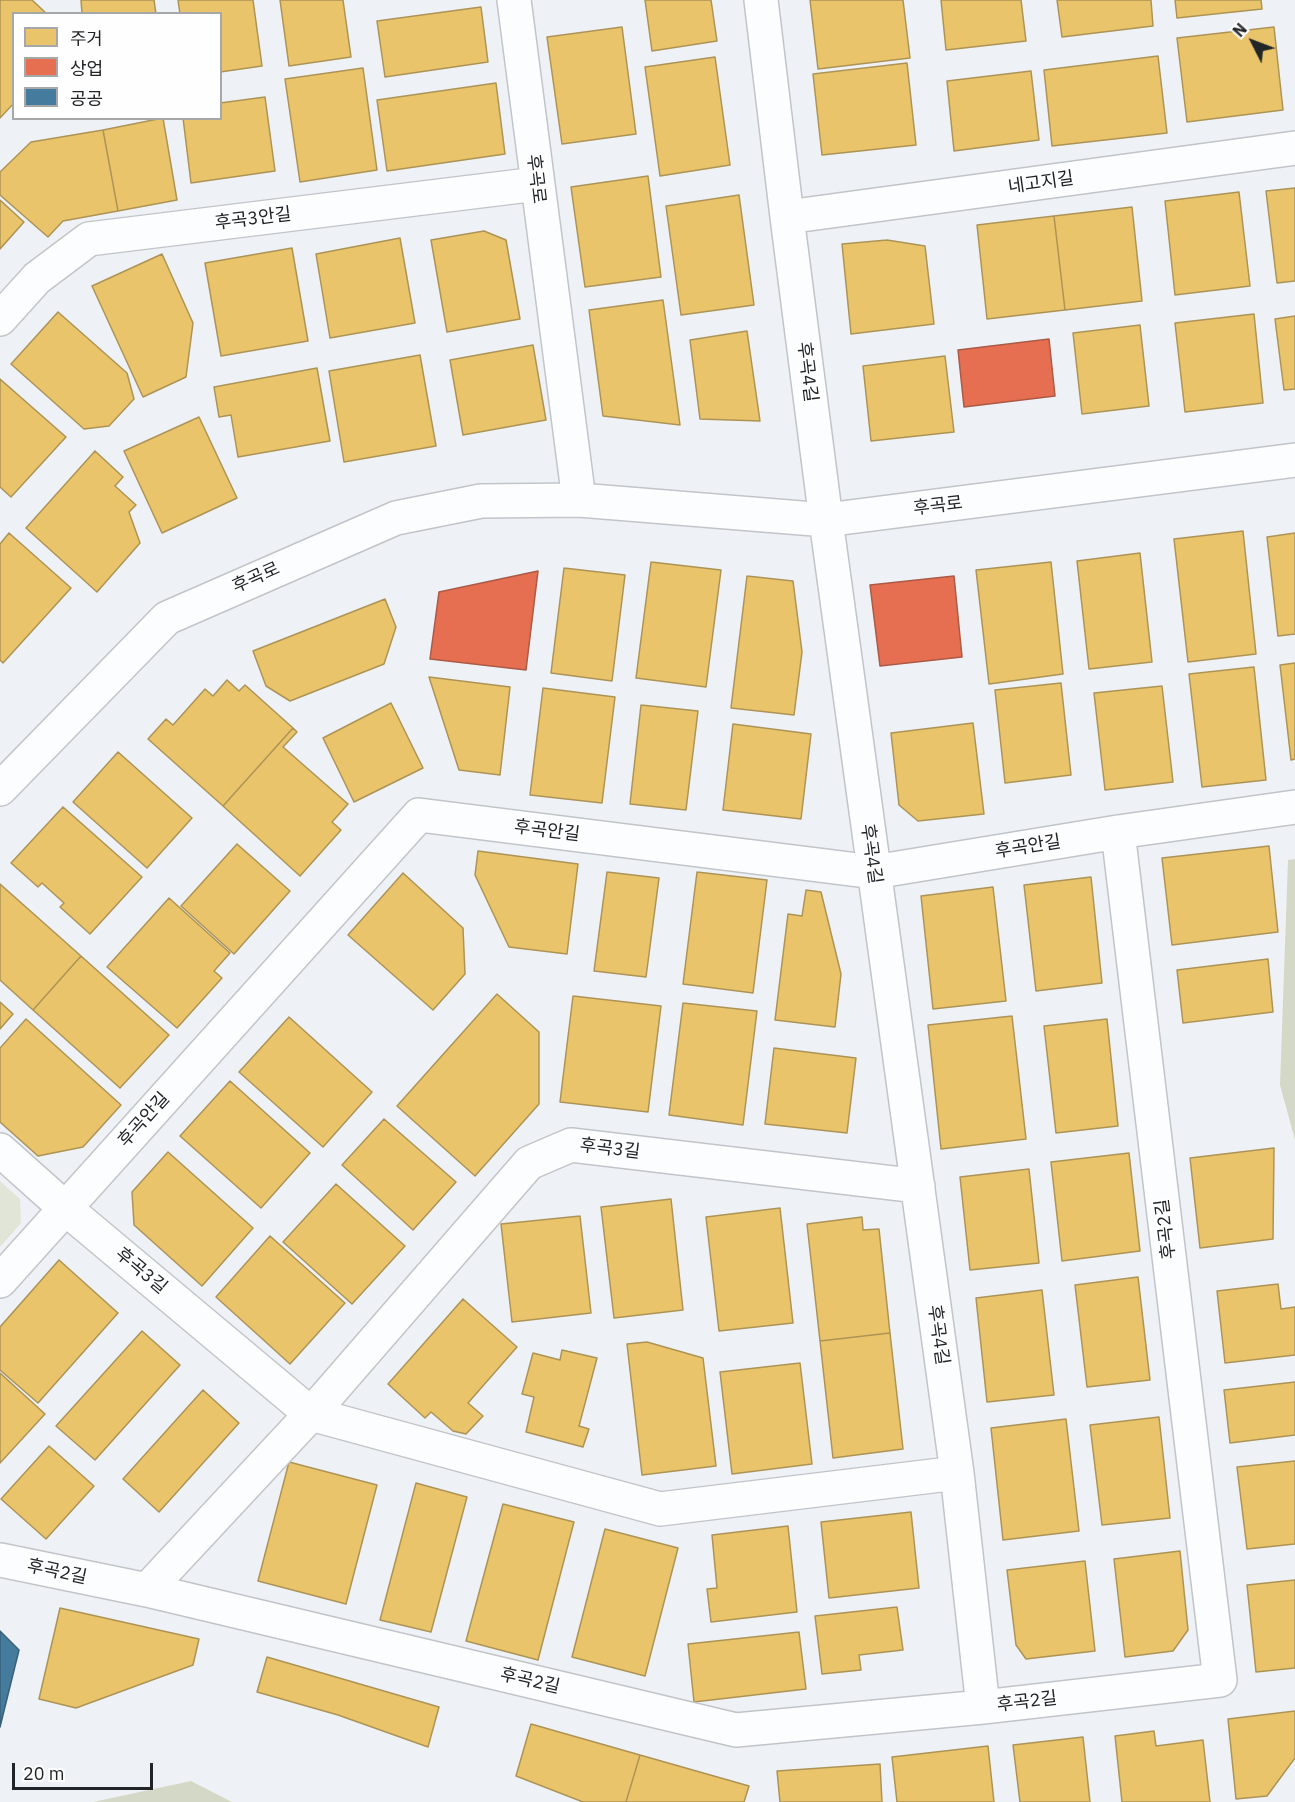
<!DOCTYPE html>
<html>
<head>
<meta charset="utf-8">
<style>
  body { margin:0 }
  #map { position:relative; width:1295px; height:1802px; overflow:hidden; background:#eef2f6; font-family:"IBM Plex Sans","Noto Sans KR",sans-serif }
  canvas { display:block }
  .legend { position:absolute; left:12px; top:12px; width:210px; height:108px; box-sizing:border-box; background:#fefefe; border:2px solid #a6a7a8; margin:0; padding:8px 10px; list-style:none; font-size:18px; color:#222528 }
  .legend li { display:flex; align-items:center; gap:12px; height:30px }
  .legend b { width:30px; border:2px solid #a6a7a8 }
  .north { position:absolute; left:1223px; top:12px; width:60px; height:60px; -webkit-text-stroke:4px #fefefe; paint-order:stroke; rotate:312deg; font-size:16px; font-weight:700; line-height:24px; text-align:center; color:#222528 }
  .north::after { content:''; display:block; margin:auto; width:21px; height:27px; background:#222528; clip-path:polygon(50% 0,100% 100%,50% 72%,0 100%) }
  .scale { position:absolute; left:12px; top:1763px; width:141px; height:27px; box-sizing:border-box; border:3px solid #222528; border-top:0; padding-left:8px; font-size:18px; line-height:21px; white-space:nowrap; color:#222528; -webkit-text-stroke:4px #fefefe; paint-order:stroke }
</style>
</head>
<body>
<div id="map">
<canvas width="1295" height="1802"></canvas>
<ul class="legend">
<li><b style="height:16px;background:#e9c46a"></b>주거</li>
<li><b style="height:16px;background:#e76f51"></b>상업</li>
<li><b style="height:16px;background:#457b9d"></b>공공</li>
</ul>
<div class="north">N</div>
<div class="scale">20 m</div>
</div>
<script>
const g = document.querySelector('canvas').getContext('2d');
g.lineJoin = 'round';
function fill(path, color) { g.fillStyle = color; g.fill(path, 'evenodd'); }
const toPath = rows => new Path2D(rows.map(r => 'M' + r).join(''));
function strokePath(path, color, width, dash) { g.strokeStyle = color; g.lineWidth = width; g.lineCap = dash ? 'butt' : 'round'; g.setLineDash(dash || []); g.stroke(path); }
function drawText(font, color, halo, rows, align = 'center') {
  g.font = font + ' "IBM Plex Sans","Noto Sans KR",sans-serif'; g.lineWidth = 6; g.setLineDash([]); g.textBaseline = 'middle'; g.strokeStyle = halo; g.fillStyle = color; for (const [text, x, y, turn = 0] of rows) {
    g.save(); g.translate(x, y); g.rotate((+turn || 0) * Math.PI / 180); g.textAlign = isNaN(turn) ? turn : align; if (halo) g.strokeText(text, 0, 0); g.fillText(text, 0, 0); g.restore();
  }
}
const green = toPath([
  [0,1181,20,1199,21,1223,0,1247]
]);
const forest = toPath([
  [1295,859,1295,1140,1280,1085,1288,860],
  [191,1781,232,1802,93,1802]
]);
const homes = toPath([
  [0,0,32,0,47,14,14,14,14,103,0,118,0,0],
  [81,0,154,0,156,14,82,14,81,0],
  [178,0,253,0,262,66,220,72,220,14,180,14,178,0],
  [280,0,343,0,351,57,289,66,280,0],
  [645,0,711,0,717,41,652,51,645,0],
  [810,0,903,0,910,58,818,69,810,0],
  [941,0,1021,0,1026,41,946,50,941,0],
  [1057,0,1151,0,1153,26,1062,37,1057,0],
  [1175,0,1261,0,1262,9,1177,18,1175,0],
  [481,7,488,62,385,77,377,21,481,7],
  [622,27,636,134,562,144,547,37,622,27],
  [1274,27,1283,110,1187,122,1177,38,1274,27],
  [1158,56,1167,133,1052,146,1044,70,1158,56],
  [715,57,730,165,660,176,645,67,715,57],
  [907,63,916,145,822,155,813,74,907,63],
  [363,68,377,170,300,182,285,79,363,68],
  [1031,71,1039,140,954,151,947,81,1031,71],
  [496,83,505,154,387,171,377,100,496,83],
  [265,97,275,171,191,183,183,118,220,118,220,103,265,97],
  [163,118,177,200,118,211,103,130,163,118],
  [103,130,118,211,63,221,48,237,0,195,0,172,31,142,103,130],
  [648,176,661,277,585,287,571,187,648,176],
  [1295,188,1295,281,1277,283,1266,191,1295,188],
  [1239,192,1250,286,1175,295,1165,201,1239,192],
  [739,195,754,305,681,315,666,206,739,195],
  [0,200,24,222,0,249,0,200],
  [1132,207,1142,301,1065,310,1054,216,1132,207],
  [1054,216,1065,310,987,319,977,225,1054,216],
  [484,231,506,240,520,319,447,332,431,240,484,231],
  [400,238,415,323,330,338,316,254,400,238],
  [887,240,925,246,934,324,851,334,842,244,887,240],
  [292,248,308,341,221,356,205,263,292,248],
  [162,254,193,323,186,377,143,397,92,286,162,254],
  [663,300,680,425,603,416,589,310,663,300],
  [58,312,127,373,134,399,109,426,84,429,11,364,58,312],
  [1254,314,1263,403,1185,412,1175,323,1254,314],
  [1295,316,1295,389,1284,390,1275,319,1295,316],
  [1140,325,1149,406,1082,414,1073,333,1140,325],
  [747,331,760,421,700,419,690,340,747,331],
  [533,345,546,420,463,435,450,360,533,345],
  [420,355,436,446,344,462,329,371,420,355],
  [945,356,954,432,871,441,863,366,945,356],
  [317,368,330,441,238,457,231,415,219,417,214,387,317,368],
  [0,379,66,437,11,497,0,487,0,379],
  [199,417,237,498,162,533,124,451,199,417],
  [95,451,123,477,115,486,136,505,129,512,140,543,97,592,26,528,95,451],
  [1243,531,1256,654,1188,662,1174,539,1243,531],
  [9,533,71,588,3,663,0,660,0,544,9,533],
  [1295,533,1295,634,1278,636,1267,537,1295,533],
  [1140,553,1152,662,1089,669,1077,561,1140,553],
  [651,562,721,570,706,687,636,678,651,562],
  [1051,562,1063,674,989,684,976,570,1051,562],
  [564,568,625,575,612,681,551,673,564,568],
  [747,576,793,581,802,652,794,715,731,708,747,576],
  [385,599,396,627,384,664,290,701,266,686,253,651,385,599],
  [1295,663,1295,759,1291,760,1280,665,1295,663],
  [1254,667,1266,780,1202,787,1189,674,1254,667],
  [429,677,510,687,500,775,459,770,429,677],
  [227,680,239,691,245,685,293,728,223,806,148,739,166,719,173,725,205,689,213,696,227,680],
  [1061,683,1071,775,1005,783,995,690,1061,683],
  [1162,686,1173,782,1105,790,1094,693,1162,686],
  [543,688,615,697,602,803,530,795,543,688],
  [391,703,423,768,354,802,323,738,391,703],
  [641,705,698,711,686,810,630,804,641,705],
  [973,723,984,814,918,821,899,805,891,733,973,723],
  [733,724,811,734,801,819,723,810,733,724],
  [293,728,297,732,283,747,348,804,332,822,341,830,300,876,223,806,293,728],
  [118,752,192,818,147,868,73,802,118,752],
  [63,807,142,877,90,934,60,907,64,903,42,883,38,887,11,863,63,807],
  [237,844,290,891,234,954,181,906,237,844],
  [1269,846,1278,932,1172,945,1162,858,1269,846],
  [478,851,578,864,567,954,509,947,475,875,478,851],
  [607,872,659,878,646,977,594,971,607,872],
  [697,872,767,880,753,993,683,984,697,872],
  [403,873,463,928,465,974,433,1010,348,935,403,873],
  [1091,877,1102,983,1036,991,1024,885,1091,877],
  [0,884,81,956,33,1010,0,980,0,884],
  [993,887,1006,1001,933,1009,921,896,993,887],
  [806,890,821,892,841,974,835,1027,775,1020,788,914,802,916,806,890],
  [169,898,230,953,214,971,222,978,177,1028,107,967,169,898],
  [81,956,169,1035,120,1088,33,1010,81,956],
  [1268,959,1273,1012,1183,1023,1177,970,1268,959],
  [497,994,539,1032,539,1104,475,1176,397,1106,497,994],
  [573,996,661,1006,648,1112,560,1102,573,996],
  [0,1002,13,1014,0,1029,0,1002],
  [683,1003,757,1011,743,1125,669,1115,683,1003],
  [1012,1016,1026,1139,941,1149,928,1025,1012,1016],
  [289,1017,372,1092,323,1147,239,1072,289,1017],
  [26,1019,121,1105,83,1147,38,1156,0,1122,0,1048,26,1019],
  [1107,1019,1118,1126,1056,1133,1044,1026,1107,1019],
  [774,1048,856,1058,847,1133,765,1124,774,1048],
  [230,1081,310,1153,261,1208,180,1136,230,1081],
  [384,1119,456,1182,413,1230,342,1165,384,1119],
  [1274,1148,1273,1239,1200,1248,1190,1158,1274,1148],
  [168,1152,253,1228,202,1286,134,1225,132,1192,168,1152],
  [1129,1153,1140,1251,1062,1261,1051,1162,1129,1153],
  [1029,1169,1039,1263,970,1270,960,1177,1029,1169],
  [336,1184,405,1246,352,1304,283,1242,336,1184],
  [671,1199,683,1310,614,1318,601,1207,671,1199],
  [780,1208,793,1323,719,1331,706,1217,780,1208],
  [580,1216,591,1313,512,1322,501,1224,580,1216],
  [862,1217,863,1230,879,1229,890,1333,820,1341,807,1224,862,1217],
  [270,1236,345,1303,290,1364,216,1297,270,1236],
  [59,1260,118,1313,38,1403,0,1370,0,1327,59,1260],
  [1138,1277,1150,1380,1087,1387,1075,1285,1138,1277],
  [1278,1284,1281,1309,1295,1307,1295,1355,1225,1363,1217,1291,1278,1284],
  [1042,1290,1054,1395,987,1402,976,1298,1042,1290],
  [463,1299,517,1347,468,1403,483,1416,466,1434,453,1431,431,1412,425,1418,388,1384,463,1299],
  [142,1331,180,1365,95,1460,56,1426,142,1331],
  [890,1333,903,1449,833,1458,820,1341,890,1333],
  [647,1342,703,1358,716,1466,642,1475,627,1344,647,1342],
  [562,1350,597,1358,579,1426,589,1429,583,1447,526,1432,534,1397,522,1394,533,1353,560,1360,562,1350],
  [800,1363,812,1464,732,1474,720,1372,800,1363],
  [0,1373,45,1414,0,1463,0,1373],
  [1295,1382,1295,1435,1230,1443,1224,1390,1295,1382],
  [203,1390,239,1423,159,1512,123,1479,203,1390],
  [1159,1417,1170,1518,1102,1525,1090,1425,1159,1417],
  [1066,1419,1079,1531,1003,1540,991,1428,1066,1419],
  [49,1446,94,1486,46,1539,1,1499,49,1446],
  [1295,1461,1295,1544,1247,1549,1237,1467,1295,1461],
  [289,1462,377,1485,346,1604,258,1581,289,1462],
  [416,1483,467,1497,431,1632,380,1620,416,1483],
  [503,1504,574,1522,538,1660,466,1641,503,1504],
  [911,1512,919,1588,829,1598,821,1522,911,1512],
  [788,1526,797,1612,711,1622,707,1589,717,1588,712,1535,788,1526],
  [605,1529,678,1548,645,1676,572,1657,605,1529],
  [1180,1551,1188,1630,1173,1651,1125,1657,1114,1559,1180,1551],
  [1085,1561,1095,1651,1026,1659,1016,1645,1007,1570,1085,1561],
  [1295,1580,1295,1668,1256,1672,1247,1585,1295,1580],
  [897,1607,903,1650,859,1655,861,1670,822,1674,815,1616,897,1607],
  [60,1608,199,1639,193,1665,76,1708,39,1699,60,1608],
  [799,1632,806,1689,694,1702,688,1644,799,1632],
  [267,1657,439,1707,428,1747,338,1715,257,1692,267,1657],
  [1295,1711,1295,1758,1267,1796,1236,1799,1228,1719,1295,1711],
  [531,1724,640,1755,626,1802,583,1802,516,1776,531,1724],
  [1154,1731,1156,1746,1203,1740,1210,1802,1122,1802,1115,1736,1154,1731],
  [1083,1737,1090,1802,1020,1802,1013,1745,1083,1737],
  [988,1746,994,1802,897,1802,892,1757,988,1746],
  [640,1755,749,1786,744,1802,626,1802,640,1755],
  [880,1764,882,1802,780,1802,777,1771,880,1764]
]);
const shops = toPath([
  [1049,339,1055,396,964,407,958,350,1049,339],
  [538,571,526,670,430,659,439,592,538,571],
  [954,576,962,657,880,666,870,585,954,576]
]);
const public = toPath([
  [0,1631,19,1650,0,1727,0,1631]
]);
const minor = toPath([
  [514,0,579,500],
  [761,0,787,217,826,520,957,1473,983,1707],
  [787,217,1295,148],
  [0,319,37,278,89,239,537,184],
  [0,789,167,618,396,518,481,501,579,500,826,520,1295,460],
  [0,1150,65,1208,311,1414,660,1509,957,1473],
  [0,1281,419,815,874,872,1118,832,1295,807],
  [0,1560,147,1590,736,1730,983,1707,1220,1680,1118,832],
  [147,1590,311,1414,529,1163,571,1145,918,1186]
]);
const streetNames = [
  ["후곡로",536,179,83],
  ["네고지길",1041,183,-8],
  ["후곡3안길",253,219,-7],
  ["후곡4길",807,372,83],
  ["후곡로",938,506,-7],
  ["후곡로",256,578,-24],
  ["후곡안길",547,831,7],
  ["후곡안길",1028,847,-9],
  ["후곡4길",871,854,82],
  ["후곡안길",144,1120,-48],
  ["후곡3길",610,1149,7],
  ["후곡2길",1166,1229,-97],
  ["후곡3길",141,1271,40],
  ["후곡4길",938,1335,82],
  ["후곡2길",57,1572,12],
  ["후곡2길",530,1681,13],
  ["후곡2길",1027,1702,-7]
];
fill(green, '#e0e5d7');
fill(forest, '#d3d9c6');
fill(homes, '#e9c46a');
strokePath(homes, '#ad9456', 1.5);
fill(shops, '#e76f51');
strokePath(shops, '#ac5945', 1.5);
fill(public, '#457b9d');
strokePath(public, '#3a617a', 1.5);
strokePath(minor, '#c2c5c8', 36);
strokePath(minor, '#fcfdfe', 33);
drawText('18px', '#222528', '#fefefe', streetNames);
</script>
</body>
</html>
